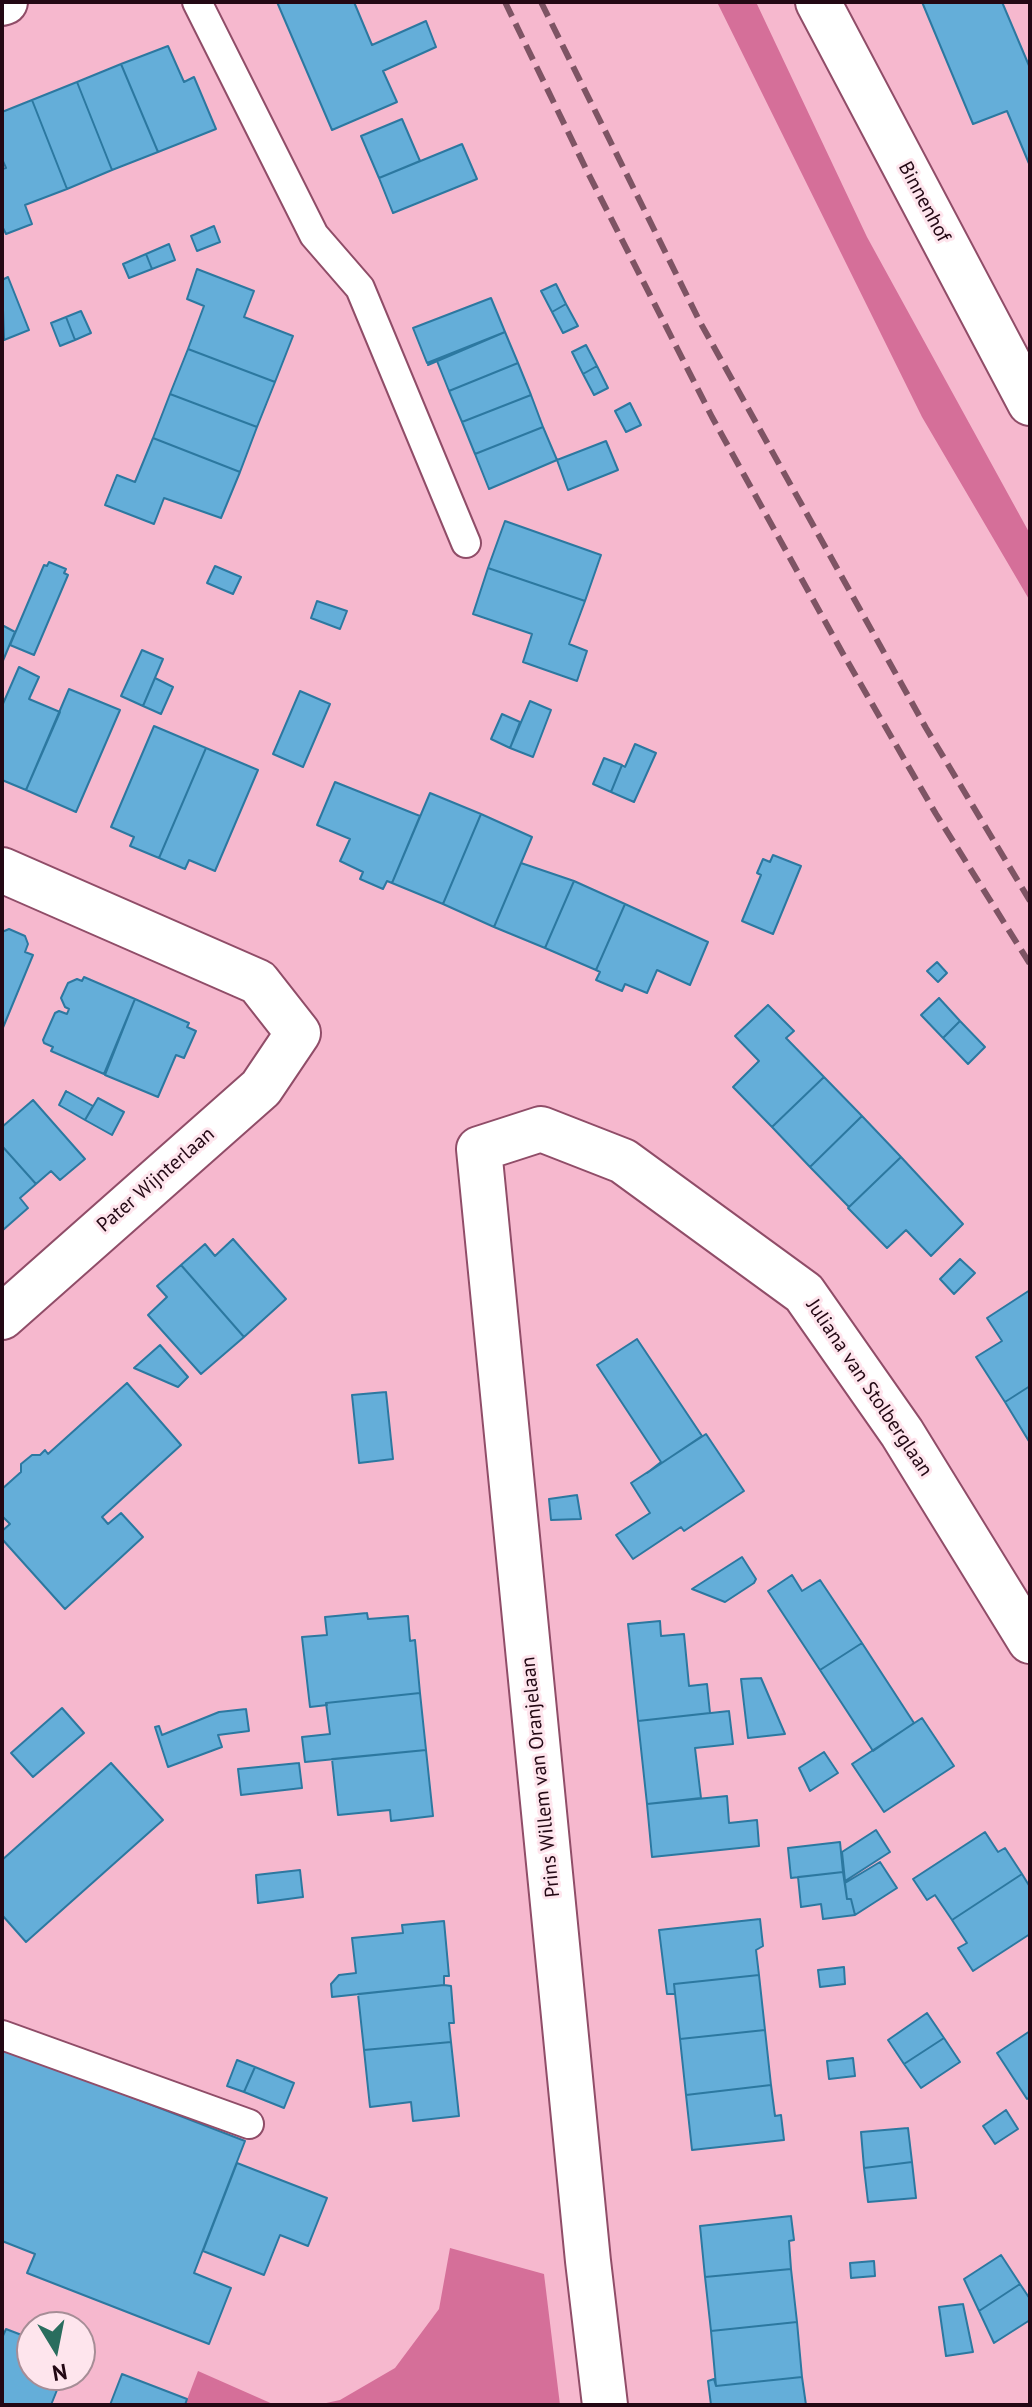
<!DOCTYPE html>
<html>
<head>
<meta charset="utf-8">
<style>
  body { margin:0 }
  #map { position:relative; width:1032px; height:2407px; overflow:hidden; background:#f6b8ce; font-family:"PT Sans",sans-serif }
  canvas { display:block }
  .frame { position:absolute; inset:0; border:4px solid #230814; pointer-events:none }
  .north { position:absolute; left:16px; top:2311px; width:80px; height:80px; box-sizing:border-box; background:#fee5ed; border:2px solid #a68d96; border-radius:50%; rotate:170deg; font-size:22px; font-weight:700; line-height:32px; text-align:center; color:#230814 }
  .north::after { content:''; display:block; margin:auto; width:28px; height:36px; background:#2a6d5e; clip-path:polygon(50% 0,100% 100%,50% 72%,0 100%) }
</style>
</head>
<body>
<div id="map">
<canvas width="1032" height="2407"></canvas>
<div class="frame"></div>
<div class="north">N</div>
</div>
<script>
const g = document.querySelector('canvas').getContext('2d');
g.lineJoin = 'round';
function fill(path, color) { g.fillStyle = color; g.fill(path, 'evenodd'); }
const toPath = rows => new Path2D(rows.map(r => 'M' + r).join(''));
function strokePath(path, color, width, dash) { g.strokeStyle = color; g.lineWidth = width; g.lineCap = dash ? 'butt' : 'round'; g.setLineDash(dash || []); g.stroke(path); }
function drawText(font, color, halo, rows, align = 'center') {
  g.font = font + ' "PT Sans",sans-serif'; g.lineWidth = 6; g.setLineDash([]); g.textBaseline = 'middle'; g.strokeStyle = halo; g.fillStyle = color; for (const [text, x, y, turn = 0] of rows) {
    g.save(); g.translate(x, y); g.rotate((+turn || 0) * Math.PI / 180); g.textAlign = isNaN(turn) ? turn : align; if (halo) g.strokeText(text, 0, 0); g.fillText(text, 0, 0); g.restore();
  }
}
const forest = toPath([
  [717,2,756,2,867,237,1030,534,1030,601,922,417],
  [450,2248,544,2274,560,2405,317,2405,340,2400,395,2368,439,2309],
  [198,2371,275,2405,185,2405]
]);
const building = toPath([
  [277,2,354,2,372,45,426,21,436,47,383,71,397,102,332,130,277,2],
  [922,2,1002,2,1030,68,1030,166,1007,111,973,124,922,2],
  [168,46,184,82,194,77,216,129,158,152,121,64,168,46],
  [121,64,158,152,112,170,77,82,121,64],
  [77,82,112,170,67,189,32,100,77,82],
  [32,100,67,189,25,205,32,224,6,234,2,226,2,169,6,168,2,159,2,112,32,100],
  [402,119,420,161,379,178,361,136,402,119],
  [462,144,477,179,393,213,379,178,462,144],
  [214,226,220,242,197,251,191,236,214,226],
  [169,244,175,260,152,269,146,254,169,244],
  [146,254,152,269,129,278,123,264,146,254],
  [197,269,254,291,244,317,293,336,275,382,188,349,204,306,187,299,197,269],
  [8,277,29,330,4,340,2,280,8,277],
  [556,284,566,304,552,312,541,291,556,284],
  [491,298,505,332,427,363,413,328,491,298],
  [566,304,578,326,563,333,552,312,566,304],
  [81,311,91,333,75,340,66,317,81,311],
  [66,317,75,340,60,346,51,323,66,317],
  [505,332,518,363,449,391,437,361,428,365,505,332],
  [586,345,597,366,583,374,572,352,586,345],
  [188,349,275,382,257,427,170,394,188,349],
  [518,363,531,395,462,422,449,391,518,363],
  [597,366,608,388,594,395,583,374,597,366],
  [170,394,257,427,240,472,153,438,170,394],
  [531,395,543,427,475,454,462,422,531,395],
  [630,403,641,425,626,432,615,411,630,403],
  [543,427,557,460,489,489,475,454,543,427],
  [153,438,240,472,221,518,164,498,154,524,105,505,117,475,135,482,153,438],
  [606,441,618,470,568,490,557,460,606,441],
  [505,521,601,555,585,601,488,568,505,521],
  [49,562,66,569,64,573,68,575,34,655,10,645,44,565,47,566,49,562],
  [215,566,241,577,233,594,207,583,215,566],
  [488,568,585,601,569,644,587,651,577,681,523,662,532,634,473,614,488,568],
  [317,601,347,611,340,629,311,618,317,601],
  [2,625,15,632,2,663,2,625],
  [142,650,163,659,143,706,121,696,142,650],
  [19,667,39,677,29,699,60,712,26,790,2,780,2,706,19,667],
  [155,678,173,687,161,714,143,706,155,678],
  [69,689,120,710,76,812,26,790,69,689],
  [300,691,330,704,303,767,273,754,300,691],
  [530,701,551,710,533,757,510,748,530,701],
  [502,714,520,722,510,748,491,739,502,714],
  [154,726,206,748,159,858,130,846,134,837,111,827,154,726],
  [635,744,656,753,634,802,611,792,622,765,625,767,635,744],
  [206,748,258,770,215,871,189,860,185,869,159,858,206,748],
  [604,758,622,765,611,792,593,784,604,758],
  [335,782,420,816,392,883,387,881,383,889,360,879,363,872,340,861,350,839,317,825,335,782],
  [430,793,481,814,443,904,392,883,430,793],
  [481,814,532,837,494,927,443,904,481,814],
  [773,855,801,866,773,934,742,921,761,875,757,873,763,859,770,862,773,855],
  [521,863,574,881,545,948,494,927,521,863],
  [574,881,625,904,596,970,545,948,574,881],
  [625,904,708,942,690,985,657,970,647,993,625,984,622,991,596,980,600,972,596,970,625,904],
  [9,929,25,936,28,944,25,952,33,955,2,1030,2,932,9,929],
  [937,962,947,973,938,982,927,971,937,962],
  [84,977,135,999,104,1074,51,1051,53,1047,44,1043,43,1040,55,1013,59,1011,67,1014,69,1009,65,1007,61,998,68,983,77,979,82,981,84,977],
  [939,998,960,1021,943,1038,921,1015,939,998],
  [135,999,189,1023,187,1027,196,1031,184,1058,176,1055,158,1097,105,1075,135,999],
  [768,1005,794,1031,786,1038,824,1077,772,1127,733,1087,759,1061,735,1036,768,1005],
  [960,1021,985,1047,968,1064,943,1038,960,1021],
  [824,1077,862,1116,810,1167,772,1127,824,1077],
  [66,1091,93,1106,85,1120,59,1105,66,1091],
  [98,1098,124,1112,112,1135,85,1120,98,1098],
  [33,1100,85,1159,60,1180,51,1171,36,1184,2,1146,2,1127,33,1100],
  [862,1116,901,1157,849,1207,810,1167,862,1116],
  [2,1146,36,1184,20,1198,28,1208,3,1230,2,1146],
  [901,1157,963,1224,931,1256,906,1230,887,1248,848,1208,901,1157],
  [233,1239,286,1299,244,1337,181,1265,205,1244,215,1256,233,1239],
  [960,1259,975,1273,954,1294,940,1279,960,1259],
  [181,1265,244,1337,201,1374,148,1315,167,1297,157,1286,181,1265],
  [1030,1290,1030,1386,1005,1402,976,1357,1002,1341,987,1318,1030,1290],
  [637,1339,702,1436,647,1473,661,1462,597,1365,637,1339],
  [160,1345,188,1377,178,1387,134,1368,160,1345],
  [127,1383,181,1445,102,1517,108,1524,121,1513,143,1537,65,1609,2,1539,2,1531,10,1524,2,1516,2,1489,21,1472,21,1464,32,1455,40,1455,45,1450,48,1454,127,1383],
  [1030,1386,1030,1443,1005,1402,1030,1386],
  [386,1392,393,1459,359,1463,352,1395,386,1392],
  [706,1434,744,1491,684,1531,681,1527,633,1559,616,1535,650,1513,631,1483,706,1434],
  [577,1495,581,1519,551,1520,549,1499,577,1495],
  [742,1557,756,1579,754,1583,725,1602,692,1589,742,1557],
  [792,1575,802,1591,820,1580,862,1643,820,1670,768,1591,792,1575],
  [367,1613,368,1619,408,1616,410,1641,415,1640,420,1693,326,1703,327,1705,310,1707,302,1637,327,1635,325,1617,367,1613],
  [660,1621,661,1636,684,1634,689,1686,707,1684,710,1713,638,1721,628,1624,660,1621],
  [862,1643,914,1723,873,1751,820,1670,862,1643],
  [761,1678,785,1734,748,1738,741,1679,761,1678],
  [420,1693,426,1750,305,1762,302,1737,330,1734,326,1703,420,1693],
  [62,1708,84,1733,33,1777,11,1753,62,1708],
  [246,1709,249,1731,218,1735,222,1747,168,1767,155,1727,159,1726,162,1735,219,1712,246,1709],
  [729,1711,733,1744,695,1748,701,1798,647,1804,638,1721,729,1711],
  [922,1718,954,1766,884,1812,852,1764,922,1718],
  [426,1750,433,1816,391,1821,390,1810,338,1815,332,1759,426,1750],
  [824,1752,838,1773,810,1791,799,1768,824,1752],
  [111,1763,163,1820,26,1942,2,1915,2,1860,111,1763],
  [299,1763,302,1788,241,1795,238,1769,299,1763],
  [727,1796,729,1823,757,1820,759,1846,652,1857,647,1804,727,1796],
  [876,1830,890,1852,845,1881,842,1852,876,1830],
  [985,1832,998,1852,1005,1848,1022,1874,952,1920,935,1895,927,1900,913,1879,985,1832],
  [840,1842,843,1872,791,1878,788,1848,840,1842],
  [880,1862,897,1888,855,1915,851,1899,847,1899,845,1883,880,1862],
  [300,1870,303,1897,258,1903,256,1875,300,1870],
  [843,1872,847,1899,851,1899,855,1915,823,1919,821,1904,801,1907,798,1877,843,1872],
  [1022,1874,1030,1887,1030,1934,973,1971,958,1948,967,1943,952,1920,1022,1874],
  [760,1919,763,1946,756,1950,759,1975,674,1984,675,1994,667,1994,659,1930,760,1919],
  [444,1921,449,1976,444,1976,444,1985,332,1997,331,1984,339,1975,356,1973,352,1938,403,1933,402,1925,444,1921],
  [844,1967,845,1984,820,1987,818,1970,844,1967],
  [759,1975,765,2030,680,2039,674,1984,759,1975],
  [444,1985,451,1986,454,2023,449,2023,451,2042,364,2050,358,1994,444,1985],
  [927,2013,944,2038,904,2064,888,2040,927,2013],
  [765,2030,771,2085,686,2095,680,2039,765,2030],
  [1030,2031,1030,2097,1027,2099,997,2053,1030,2031],
  [944,2038,960,2062,921,2088,904,2064,944,2038],
  [451,2042,459,2116,413,2121,411,2102,370,2107,364,2050,451,2042],
  [2,2047,245,2141,194,2273,231,2288,209,2344,27,2273,35,2254,2,2241,2,2047],
  [853,2058,855,2076,829,2079,827,2061,853,2058],
  [237,2060,255,2067,244,2092,227,2086,237,2060],
  [255,2067,294,2083,284,2108,244,2092,255,2067],
  [771,2085,775,2116,781,2115,784,2140,692,2150,686,2095,771,2085],
  [1006,2110,1018,2129,995,2144,983,2126,1006,2110],
  [908,2128,912,2162,864,2168,861,2132,908,2128],
  [912,2162,916,2198,868,2202,864,2168,912,2162],
  [237,2163,327,2198,308,2246,280,2235,264,2275,203,2251,237,2163],
  [791,2216,794,2240,789,2241,791,2269,705,2277,700,2226,791,2216],
  [1001,2255,1020,2284,979,2311,964,2279,1001,2255],
  [874,2261,875,2276,851,2278,850,2263,874,2261],
  [791,2269,797,2322,711,2331,705,2277,791,2269],
  [1020,2284,1030,2299,1030,2320,994,2343,979,2311,1020,2284],
  [963,2304,973,2352,946,2356,939,2307,963,2304],
  [797,2322,802,2377,716,2386,711,2331,797,2322],
  [6,2329,32,2339,32,2375,63,2375,51,2405,2,2405,2,2338,6,2329],
  [122,2374,187,2399,185,2405,110,2405,122,2374],
  [802,2377,806,2405,711,2405,708,2381,714,2379,716,2386,802,2377]
]);
const service = toPath([
  [197,2,314,235,360,288,466,543],
  [2,2035,249,2124]
]);
const minor = toPath([
  [818,2,1030,403],
  [2,3,5,2],
  [2,870,258,982,298,1033,261,1088,2,1317],
  [605,2405,588,2261,479,1149,541,1129,623,1161,804,1293,902,1433,1030,1641]
]);
const rail = toPath([
  [505,2,587,171,712,417,842,652,936,814,1030,964],
  [541,2,700,322,926,728,1030,901]
]);
const streetNames = [
  ["Binnenhof",924,202,62],
  ["Pater Wijnterlaan",156,1180,-41],
  ["Juliana van Stolberglaan",869,1388,56],
  ["Prins Willem van Oranjelaan",541,1777,-96]
];
fill(forest, '#d56f99');
fill(building, '#64aed9');
strokePath(building, '#2c78a0', 2);
strokePath(service, '#904d68', 32);
strokePath(minor, '#904d68', 48);
strokePath(service, '#fff', 28);
strokePath(minor, '#fff', 44);
strokePath(rail, '#7e5464', 6, [16, 8]);
drawText('20px', '#230814', '#fee5ed', streetNames);
</script>
</body>
</html>
